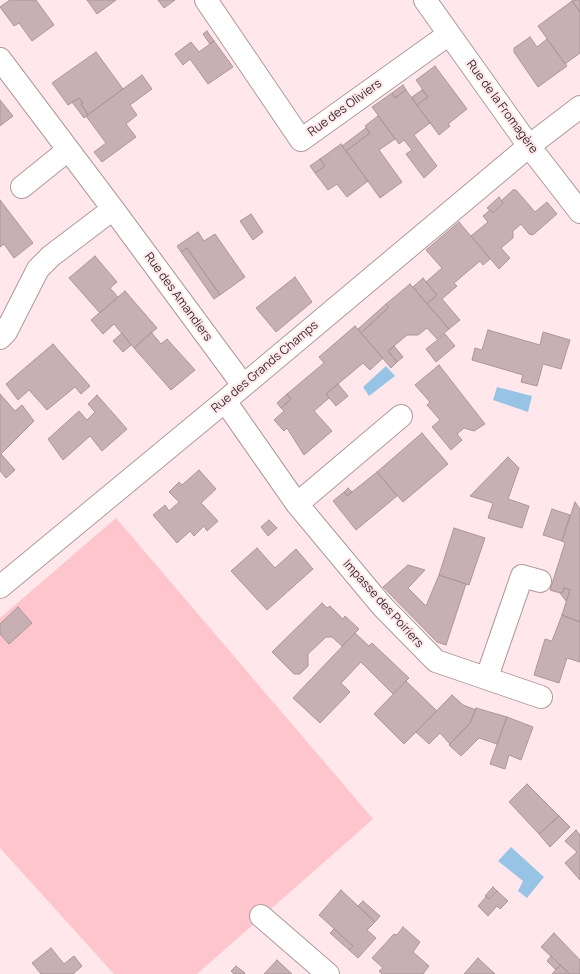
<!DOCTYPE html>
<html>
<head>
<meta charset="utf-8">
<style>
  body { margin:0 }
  canvas { display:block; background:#ffe7eb }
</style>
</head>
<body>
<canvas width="580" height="974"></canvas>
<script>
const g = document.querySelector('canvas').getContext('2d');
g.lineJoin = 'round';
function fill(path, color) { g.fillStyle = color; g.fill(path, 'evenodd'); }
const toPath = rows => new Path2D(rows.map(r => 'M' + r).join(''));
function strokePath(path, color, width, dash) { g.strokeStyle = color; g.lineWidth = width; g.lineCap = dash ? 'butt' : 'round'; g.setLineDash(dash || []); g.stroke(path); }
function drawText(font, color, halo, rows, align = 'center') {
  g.font = font + ' Manrope,sans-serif'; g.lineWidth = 4; g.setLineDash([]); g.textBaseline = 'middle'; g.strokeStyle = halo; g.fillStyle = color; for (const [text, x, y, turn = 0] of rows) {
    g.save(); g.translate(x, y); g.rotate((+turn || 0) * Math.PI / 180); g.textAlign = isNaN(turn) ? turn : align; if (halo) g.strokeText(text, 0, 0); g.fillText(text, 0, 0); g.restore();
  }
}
const green = toPath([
  [116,518,373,819,197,974,114,974,0,848,0,618]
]);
const water = toPath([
  [386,366,395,376,369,396,363,387],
  [497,387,532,396,528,412,493,400],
  [511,847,544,877,527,898,518,891,523,881,498,861]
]);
const building = toPath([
  [10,0,36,0,54,25,32,41,19,23,14,26,0,7,10,0],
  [87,0,116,0,97,14,87,0],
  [158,0,175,0,164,8,158,0],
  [574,0,580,0,580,12,572,1,574,0],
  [572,1,580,12,580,53,565,64,538,26,572,1],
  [207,31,214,41,210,44,203,34,207,31],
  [530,37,537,47,547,39,567,66,538,87,514,52,514,48,530,37],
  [214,41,233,67,208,84,190,59,183,65,175,54,191,42,199,52,214,41],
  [96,52,123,89,88,115,81,104,83,103,79,98,68,105,52,83,96,52],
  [435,66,467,109,448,124,450,126,439,135,417,105,428,97,416,80,435,66],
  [142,75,152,89,130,105,137,115,126,124,136,137,102,162,94,152,106,143,86,116,142,75],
  [403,85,406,90,395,98,392,93,403,85],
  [406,90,430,123,414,135,437,166,424,178,406,154,412,150,404,140,399,144,372,107,392,93,395,98,406,90],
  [422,90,428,97,417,105,412,97,422,90],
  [79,98,83,103,81,104,88,115,84,118,72,102,79,98],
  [0,100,13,116,0,126,0,100],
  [378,116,395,139,379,150,402,182,380,198,346,151,370,133,365,126,378,116],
  [366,128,370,133,346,151,342,146,366,128],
  [341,144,368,181,347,197,337,184,328,190,315,173,325,166,320,159,341,144],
  [320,159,325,166,315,173,310,166,320,159],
  [513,190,516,190,535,212,547,202,557,214,534,234,532,235,529,234,521,224,513,231,513,238,501,248,510,258,499,269,471,236,488,222,483,216,490,210,493,213,503,203,501,201,513,190],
  [499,197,503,203,493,213,487,208,499,197],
  [0,200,33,243,14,258,4,244,0,247,0,200],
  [251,214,263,232,253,240,240,221,251,214],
  [459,222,490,259,483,265,480,261,454,283,457,286,442,299,460,320,449,329,427,304,437,295,426,282,442,268,426,250,459,222],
  [198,232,204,241,215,234,245,277,220,295,187,248,181,252,177,246,198,232],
  [187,248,220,295,214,299,181,252,187,248],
  [95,256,117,282,110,288,118,297,100,313,69,278,95,256],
  [295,277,312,302,276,332,256,308,295,277],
  [423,278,437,295,427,304,413,287,423,278],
  [410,284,449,329,437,339,427,328,418,335,407,335,388,351,397,362,391,368,361,333,389,307,386,304,410,284],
  [125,291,157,328,134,348,114,324,103,334,91,320,125,291],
  [386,304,389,307,361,333,358,329,386,304],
  [355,326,383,358,370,370,363,363,326,394,329,398,314,411,332,431,304,455,287,428,284,431,274,420,284,411,281,408,291,399,287,394,324,363,319,357,355,326],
  [488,330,540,345,543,332,570,340,561,369,543,364,537,386,521,382,523,375,472,360,475,348,482,350,488,330],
  [151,332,161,344,167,339,195,370,171,390,134,348,151,332],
  [122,333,131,345,123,352,113,341,122,333],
  [445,334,455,346,436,362,426,349,445,334],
  [53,344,90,386,81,394,75,387,47,410,29,390,18,400,6,384,53,344],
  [394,346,403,357,397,362,388,351,394,346],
  [439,365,485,424,474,431,464,428,457,434,462,440,451,450,432,427,440,420,427,405,430,402,415,385,439,365],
  [338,384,348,396,336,406,326,394,338,384],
  [0,394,15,411,22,405,34,421,1,454,15,470,6,478,0,471,0,394],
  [287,394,291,399,281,408,277,403,287,394],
  [97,395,127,429,102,451,90,436,63,460,48,439,79,411,87,420,95,412,88,404,97,395],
  [422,433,448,464,403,502,377,472,422,433],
  [508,457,519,468,508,499,529,506,522,528,488,518,493,503,470,496,508,457],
  [199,470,216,489,201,503,218,521,207,531,204,526,194,536,190,531,177,543,153,515,165,505,169,511,179,502,169,492,179,482,182,485,199,470],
  [377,472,397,496,356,530,333,501,344,492,347,496,377,472],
  [348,488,352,492,347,496,344,492,348,488],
  [575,502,580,509,580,622,562,615,570,590,564,588,563,592,560,593,550,590,565,543,562,541,575,502],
  [552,509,570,515,562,541,543,535,552,509],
  [269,520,277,528,268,536,261,527,269,520],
  [454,528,485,538,469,585,439,575,454,528],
  [257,548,275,568,296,549,313,569,267,610,231,571,257,548],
  [408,565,425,570,408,588,426,606,439,575,466,584,446,645,437,642,383,587,408,565],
  [564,588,570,590,566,601,560,593,563,592,564,588],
  [322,603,327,608,330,606,343,619,345,616,359,629,342,646,332,637,326,637,308,654,308,666,300,674,294,674,272,652,322,603],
  [18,607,32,623,9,644,0,634,0,624,18,607],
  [562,615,580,622,580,662,567,658,559,683,534,675,545,639,552,641,562,615],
  [355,633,369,646,372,643,409,678,393,694,361,662,341,683,350,692,320,723,293,698,355,633],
  [406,681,437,711,404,744,374,714,406,681],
  [452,695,463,705,476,710,470,723,450,744,440,733,429,744,416,732,452,695],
  [476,708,507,717,497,744,479,738,461,756,449,745,470,723,476,708],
  [507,717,533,727,521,760,509,755,505,769,490,764,507,717],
  [527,784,559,816,539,834,509,802,527,784],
  [559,816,570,827,550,847,539,834,559,816],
  [576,830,580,835,580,880,565,863,577,852,565,841,576,830],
  [493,887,497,891,489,899,485,896,493,887],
  [341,890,375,922,367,930,376,938,358,958,349,950,353,946,319,915,341,890],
  [497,891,508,901,500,909,497,906,488,916,478,906,486,897,489,899,497,891],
  [363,901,380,916,375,922,358,906,363,901],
  [403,927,420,942,413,952,429,966,423,974,382,974,379,971,383,968,372,958,394,934,397,935,403,927],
  [334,929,353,946,349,950,330,933,334,929],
  [554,933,580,960,580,974,570,974,541,947,554,933],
  [51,948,64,964,74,956,82,966,73,974,41,974,32,963,51,948],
  [551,956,560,965,556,970,547,961,551,956],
  [478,958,495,974,464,974,478,958],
  [277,960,292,974,264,974,277,960],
  [560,965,570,974,552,974,560,965],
  [236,966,245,973,244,974,234,974,231,971,236,966]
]);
const minor = toPath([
  [206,0,301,140,449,34],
  [425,0,529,146,580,212],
  [0,59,113,209,243,385],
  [22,187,68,150],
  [0,338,6,332,38,269,51,256,113,209],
  [225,401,297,504,382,606,436,661,541,697],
  [297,504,401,416],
  [0,587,225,401,529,146,580,107],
  [487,677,522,576,540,581],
  [261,916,328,974]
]);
const streetNames = [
  ["Rue de la Fromagère",502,107,54],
  ["Rue des Oliviers",345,108,-36],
  ["Rue des Amandiers",178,297,54],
  ["Rue des Grands Champs",265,367,-40],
  ["Impasse des Poiriers",383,604,48]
];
fill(green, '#fec5cd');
fill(water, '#97c4e5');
fill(building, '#c6b0b3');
strokePath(building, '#ac9699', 1);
strokePath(minor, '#ae999c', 24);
strokePath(minor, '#fff', 22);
drawText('12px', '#362d2e', '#ffe7eb', streetNames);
</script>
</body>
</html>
